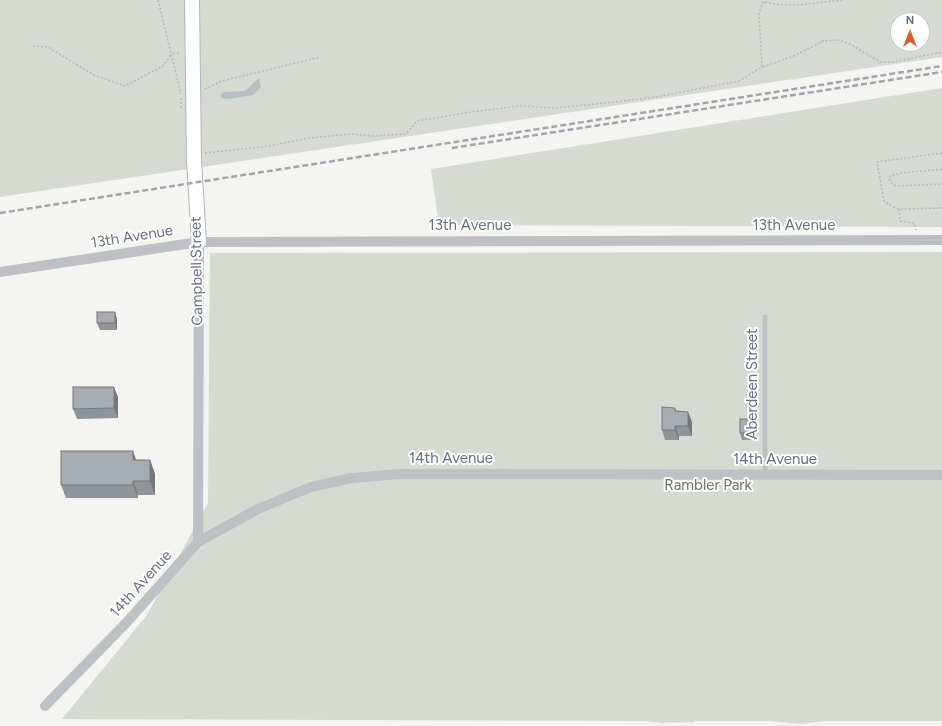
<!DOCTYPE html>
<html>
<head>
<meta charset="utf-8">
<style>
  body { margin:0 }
  #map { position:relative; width:942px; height:726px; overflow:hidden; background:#f4f4f0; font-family:Figtree,sans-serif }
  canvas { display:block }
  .north { position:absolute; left:890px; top:12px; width:40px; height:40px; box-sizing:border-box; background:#fff; border:1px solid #c1c7cc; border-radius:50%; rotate:0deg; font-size:11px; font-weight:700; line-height:16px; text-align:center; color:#65727f }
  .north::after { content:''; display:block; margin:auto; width:14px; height:18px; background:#d36031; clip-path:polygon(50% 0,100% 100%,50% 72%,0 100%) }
</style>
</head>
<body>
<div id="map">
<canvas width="942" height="726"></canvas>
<div class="north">N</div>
</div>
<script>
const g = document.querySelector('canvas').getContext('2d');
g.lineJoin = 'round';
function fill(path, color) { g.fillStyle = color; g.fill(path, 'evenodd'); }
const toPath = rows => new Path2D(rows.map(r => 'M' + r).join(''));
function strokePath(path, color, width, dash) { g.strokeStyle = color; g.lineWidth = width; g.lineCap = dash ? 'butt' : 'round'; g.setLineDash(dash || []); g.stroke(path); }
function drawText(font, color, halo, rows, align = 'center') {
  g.font = font + ' Figtree,sans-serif'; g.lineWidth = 4; g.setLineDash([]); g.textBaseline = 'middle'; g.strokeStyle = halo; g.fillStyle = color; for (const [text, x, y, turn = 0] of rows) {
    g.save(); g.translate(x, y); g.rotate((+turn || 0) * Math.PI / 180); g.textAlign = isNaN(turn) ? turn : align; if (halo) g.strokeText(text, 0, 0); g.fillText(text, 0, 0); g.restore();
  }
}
const green = toPath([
  [0,0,942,0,942,57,0,197],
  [898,20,922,20,922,44,898,44],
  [942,88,942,227,439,225,431,169],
  [942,252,942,721,823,721,802,724,769,721,695,721,694,722,662,723,644,721,62,719,147,615,208,503,210,253]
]);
const water = toPath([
  [259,78,261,87,253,95,229,99,221,98,221,94,224,92,245,91]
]);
const path = toPath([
  [158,0,181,94],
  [765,2,780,5,799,5,842,0],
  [33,46,48,47,94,75,125,86,163,66,172,53],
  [173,53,181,53],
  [763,67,794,56,823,41,839,40,850,44,880,62,893,62,942,52],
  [205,89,222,81,320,57],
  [181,98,181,110],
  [205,153,269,146,309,138,351,134,374,136,406,134,417,121,471,112,520,106,555,108,605,103,656,97,739,81,762,67,759,13,764,0],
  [942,153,877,162,884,201,891,206,899,209,942,208],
  [942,169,901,173,890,176,889,179,893,185,897,186,942,184],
  [899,209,900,221,914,223,916,230]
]);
const lane = toPath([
  [765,317,765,475]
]);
const street = toPath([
  [0,272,199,242,942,240],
  [198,542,199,242],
  [45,706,127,622,198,542,258,509,311,487,352,478,400,474,942,475]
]);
const secondary = toPath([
  [192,0,194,161,199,242]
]);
const rail = toPath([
  [452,148,942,72],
  [0,213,942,66]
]);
const wall = toPath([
  [117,319,117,330,100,330,97,323],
  [118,397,118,418,77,419,73,409],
  [675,408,677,411,688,412,692,422,692,436,679,436,679,440,665,440,662,430],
  [754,426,754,440,742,440,740,433],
  [136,460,150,460,155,474,155,495,138,495,138,498,66,498,61,485]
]);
const shadedWall = toPath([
  [115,312,117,319,117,330,115,323],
  [114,387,118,397,118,418,114,408],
  [688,412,692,422,692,436,688,426],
  [751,419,754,426,754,440,751,433],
  [675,426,679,436,679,440,675,430],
  [133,451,138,465,133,460],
  [150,460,155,474,155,495,150,481],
  [133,481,138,495,138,498,133,485]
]);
const building = toPath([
  [97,312,115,312,115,323,97,323,97,312],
  [73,387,114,387,114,408,73,409,73,387],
  [662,407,675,408,675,411,688,412,688,426,675,426,675,430,662,430,662,407],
  [740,419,751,419,751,433,740,433,740,419],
  [61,451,133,451,133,460,150,460,150,481,133,481,133,485,61,485,61,451]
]);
const streetNames = [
  ["13th Avenue",470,226],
  ["13th Avenue",794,226],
  ["13th Avenue",132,237,-9],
  ["Campbell Street",197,271,-91],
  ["Aberdeen Street",753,384,-90],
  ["14th Avenue",451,459],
  ["14th Avenue",775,460],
  ["14th Avenue",141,584,-48]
];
const parkNames = [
  ["Rambler Park",708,486]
];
fill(green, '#d5dad2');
fill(water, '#b6c0c4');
strokePath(secondary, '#b2b6ba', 16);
strokePath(path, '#b7b9bc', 1.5, [2, 2]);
strokePath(lane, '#bdc0c4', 5);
strokePath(street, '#bdc0c4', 10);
strokePath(secondary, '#fff', 14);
strokePath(rail, '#a1a5aa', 2.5, [6, 3]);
fill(wall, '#8f9499');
fill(shadedWall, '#74787d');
fill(building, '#a6acb2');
strokePath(building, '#74787d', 1);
drawText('15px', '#65727f', '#fff', streetNames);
drawText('15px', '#667764', '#fff', parkNames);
</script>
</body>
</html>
